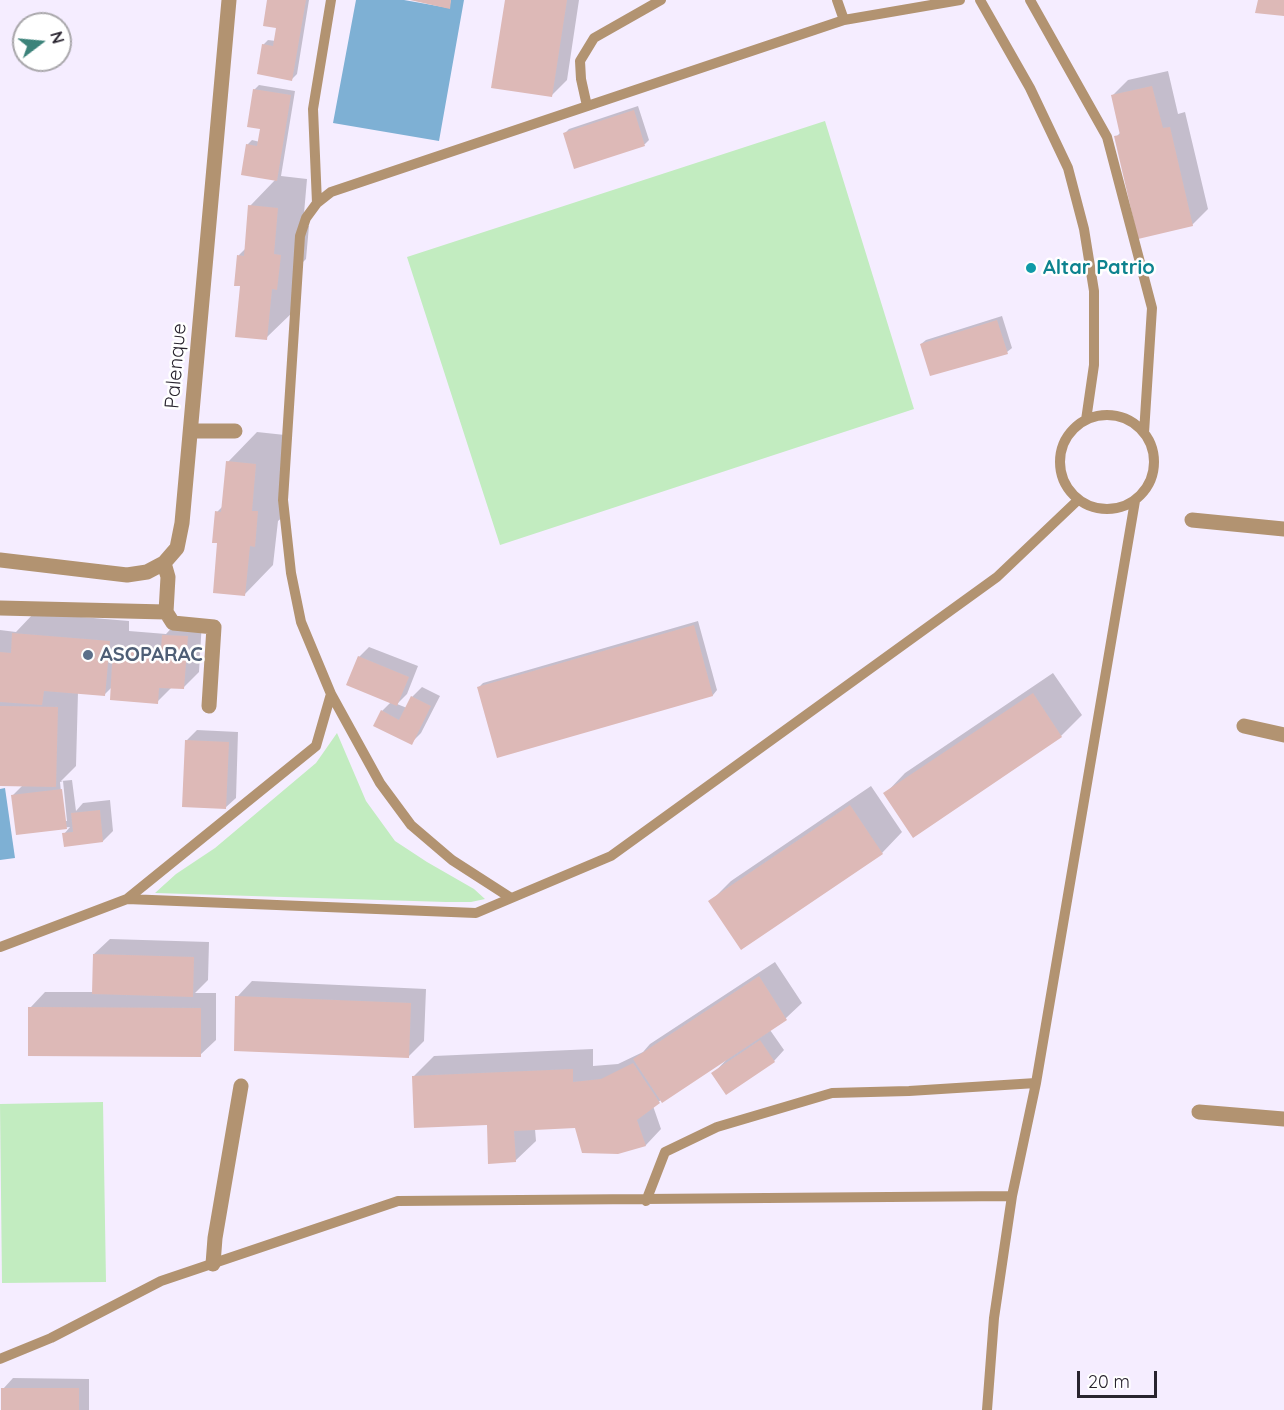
<!DOCTYPE html>
<html>
<head>
<meta charset="utf-8">
<style>
  body { margin:0 }
  #map { position:relative; width:1284px; height:1410px; overflow:hidden; background:#f5edff; font-family:Quicksand,sans-serif }
  canvas { display:block }
  .north { position:absolute; left:12px; top:12px; width:60px; height:60px; box-sizing:border-box; background:#fff; border:2px solid #a9a7ab; border-radius:50%; rotate:74deg; font-size:16px; font-weight:700; line-height:24px; text-align:center; color:#28232e }
  .north::after { content:''; display:block; margin:auto; width:21px; height:27px; background:#3c837a; clip-path:polygon(50% 0,100% 100%,50% 72%,0 100%) }
  .scale { position:absolute; left:1077px; top:1371px; width:80px; height:27px; box-sizing:border-box; border:3px solid #28232e; border-top:0; padding-left:8px; font-size:18px; line-height:21px; white-space:nowrap; color:#28232e; -webkit-text-stroke:4px #fff; paint-order:stroke }
</style>
</head>
<body>
<div id="map">
<canvas width="1284" height="1410"></canvas>
<div class="north">N</div>
<div class="scale">20 m</div>
</div>
<script>
const g = document.querySelector('canvas').getContext('2d');
g.lineJoin = 'round';
function fill(path, color) { g.fillStyle = color; g.fill(path, 'evenodd'); }
const toPath = rows => new Path2D(rows.map(r => 'M' + r).join(''));
function strokePath(path, color, width, dash) { g.strokeStyle = color; g.lineWidth = width; g.lineCap = dash ? 'butt' : 'round'; g.setLineDash(dash || []); g.stroke(path); }
function drawText(font, color, halo, rows, align = 'center') {
  g.font = font + ' Quicksand,sans-serif'; g.lineWidth = 5; g.setLineDash([]); g.textBaseline = 'middle'; g.strokeStyle = halo; g.fillStyle = color; for (const [text, x, y, turn = 0] of rows) {
    g.save(); g.translate(x, y); g.rotate((+turn || 0) * Math.PI / 180); g.textAlign = isNaN(turn) ? turn : align; if (halo) g.strokeText(text, 0, 0); g.fillText(text, 0, 0); g.restore();
  }
}
const green = toPath([
  [825,121,914,409,500,545,407,257],
  [337,733,366,801,395,841,427,862,474,889,485,899,471,902,446,902,155,893,176,874,215,848,316,763],
  [103,1102,106,1282,2,1283,0,1104]
]);
const water = toPath([
  [356,0,404,0,449,8,451,0,464,0,439,141,333,123],
  [5,788,15,858,0,860,0,789]
]);
const shadow = toPath([
  [268,0,309,0,297,74,292,79,263,45,268,40,276,41,278,27],
  [506,0,579,0,567,80,551,96],
  [1168,71,1178,114,1185,112,1208,209,1192,225,1116,137,1121,132,1112,96,1128,80],
  [259,85,295,91,281,176,307,179,303,225,309,226,306,259,300,265,296,309,266,338,241,285,239,255,246,248,250,206,276,179,247,145,252,140,260,142,262,127,254,90],
  [638,106,649,140,645,144,575,167,564,134,569,129],
  [1002,316,1012,348,1007,352,921,344,926,340],
  [257,432,285,435,284,516,278,521,273,565,244,595,219,542,217,512,224,505,228,462],
  [34,613,129,621,129,631,166,634,179,620,202,621,199,672,183,688,172,687,157,702,112,687,105,694,78,692,76,766,61,781,72,780,76,811,83,803,110,800,113,831,103,841,64,834,70,827,17,833,13,795,23,785,0,784,0,630,16,632],
  [63,781,67,821,64,821,60,782],
  [698,621,717,690,713,695,498,756,479,687,483,683],
  [369,647,418,666,407,694,397,704,407,708,412,697,422,687,440,696,421,733,411,743,382,711,391,702,359,657],
  [1053,673,1082,715,1061,736,913,836,885,794,905,773],
  [197,730,238,732,236,798,225,808,186,741],
  [871,786,902,832,882,853,710,902,731,881],
  [110,939,209,942,208,980,195,993,216,993,216,1040,200,1055,30,1008,45,992,94,992,94,954],
  [775,962,802,1003,786,1018,770,1030,784,1050,774,1061,726,1093,713,1074,727,1059,661,1100,653,1106,661,1129,646,1145,618,1153,576,1125,535,1129,536,1141,515,1161,488,1124,413,1077,434,1056,593,1049,593,1066,618,1064,643,1052,650,1044],
  [252,981,426,989,424,1041,408,1057,237,997],
  [13,1378,89,1379,89,1410,2,1410,3,1389]
]);
const building = toPath([
  [267,0,306,0,292,81,257,74,262,44,273,46,276,28,263,26],
  [410,0,451,0,450,9],
  [505,0,567,0,552,97,491,88],
  [1258,0,1284,0,1284,16,1255,13],
  [1152,86,1163,128,1170,127,1193,226,1138,239,1114,136,1120,135,1111,95],
  [253,89,291,95,277,181,241,175,246,144,257,146,260,129,247,127],
  [634,110,645,146,574,169,563,133],
  [248,205,278,208,274,254,281,255,277,290,272,289,267,340,235,337,240,286,234,286,237,255,244,256],
  [997,320,1008,354,930,376,920,344],
  [226,461,256,464,252,511,258,511,255,547,250,546,245,596,213,593,217,543,212,543,215,511,221,512],
  [694,625,713,696,497,758,477,687],
  [12,633,110,641,105,696,44,691,42,705,0,702,0,652,11,653],
  [162,635,188,636,184,689,159,688,158,704,110,700,113,646,161,649],
  [358,656,409,677,397,706,346,685],
  [1033,693,1062,737,913,838,883,793],
  [411,696,431,706,412,745,373,726,381,710,399,720],
  [0,706,58,707,56,787,0,786],
  [185,740,229,742,226,809,182,807],
  [62,789,67,829,16,835,11,795],
  [850,805,883,854,741,950,708,901],
  [100,810,103,842,64,847,62,833,73,832,71,813],
  [93,954,194,957,193,997,92,994],
  [759,976,787,1020,662,1103,633,1059],
  [235,996,411,1003,409,1058,234,1051],
  [28,1007,201,1008,201,1057,28,1056],
  [760,1040,775,1062,726,1095,711,1073],
  [633,1063,660,1103,637,1120,646,1146,618,1154,582,1153,575,1128,514,1131,516,1162,488,1164,487,1125,414,1128,412,1076,573,1069,573,1082,601,1079],
  [1,1388,79,1388,79,1410,1,1410]
]);
const service = toPath([
  [837,0,844,20],
  [980,0,1030,88,1068,168,1084,229,1094,291,1094,365,1086,420],
  [1030,0,1107,137,1152,308,1144,433],
  [587,106,581,79,580,61,594,38,661,0],
  [317,203,313,109,331,0],
  '1060 462a47 47 0 1 1 94 0a47 47 0 1 1-94 0Z',
  [511,898,452,860,411,825,380,783,331,694,301,622,291,573,283,500,300,236,306,218,317,203,331,192,844,20,960,0],
  [127,899,316,746,331,694],
  [0,947,127,899,476,913,611,856,997,577,1078,500],
  [646,1201,665,1152,717,1127,832,1093,909,1091,1036,1083],
  [0,1359,51,1338,161,1281,398,1201,1012,1196],
  [987,1410,994,1318,1012,1196,1036,1083,1135,501]
]);
const minor = toPath([
  [191,431,235,431],
  [1192,520,1284,529],
  [0,560,127,575,147,572,164,563,177,548,182,523,229,0],
  [0,608,166,612,168,577,164,563],
  [166,612,173,623,214,627,209,706],
  [1244,726,1284,735],
  [1199,1112,1284,1119],
  [213,1264,215,1238,241,1086]
]);
const markers = [
  [1031,268,6,"#0f9aa8"],
  [88,655,6,"#5c6f8a"]
];
const cultureNames = [
  ["Altar Patrio",1043,268]
];
const streetNames = [
  ["Palenque",176,366,-85]
];
const serviceNames = [
  ["ASOPARAC",100,655]
];
fill(green, '#c2ecc0');
fill(water, '#7eb0d4');
fill(shadow, '#0003');
fill(building, '#ddb9b7');
strokePath(service, '#b29371', 10);
strokePath(minor, '#b29371', 15);
for (const [x, y, r, color] of markers) { const dot = new Path2D(); dot.arc(x, y, r, 0, 2 * Math.PI); g.fillStyle = color; g.fill(dot); strokePath(dot, '#fff', 2); }
drawText('bold 20px', '#0d838f', '#fff', cultureNames, 'left');
drawText('20px', '#28232e', '#fff', streetNames);
drawText('bold 20px', '#4e5e75', '#fff', serviceNames, 'left');
</script>
</body>
</html>
